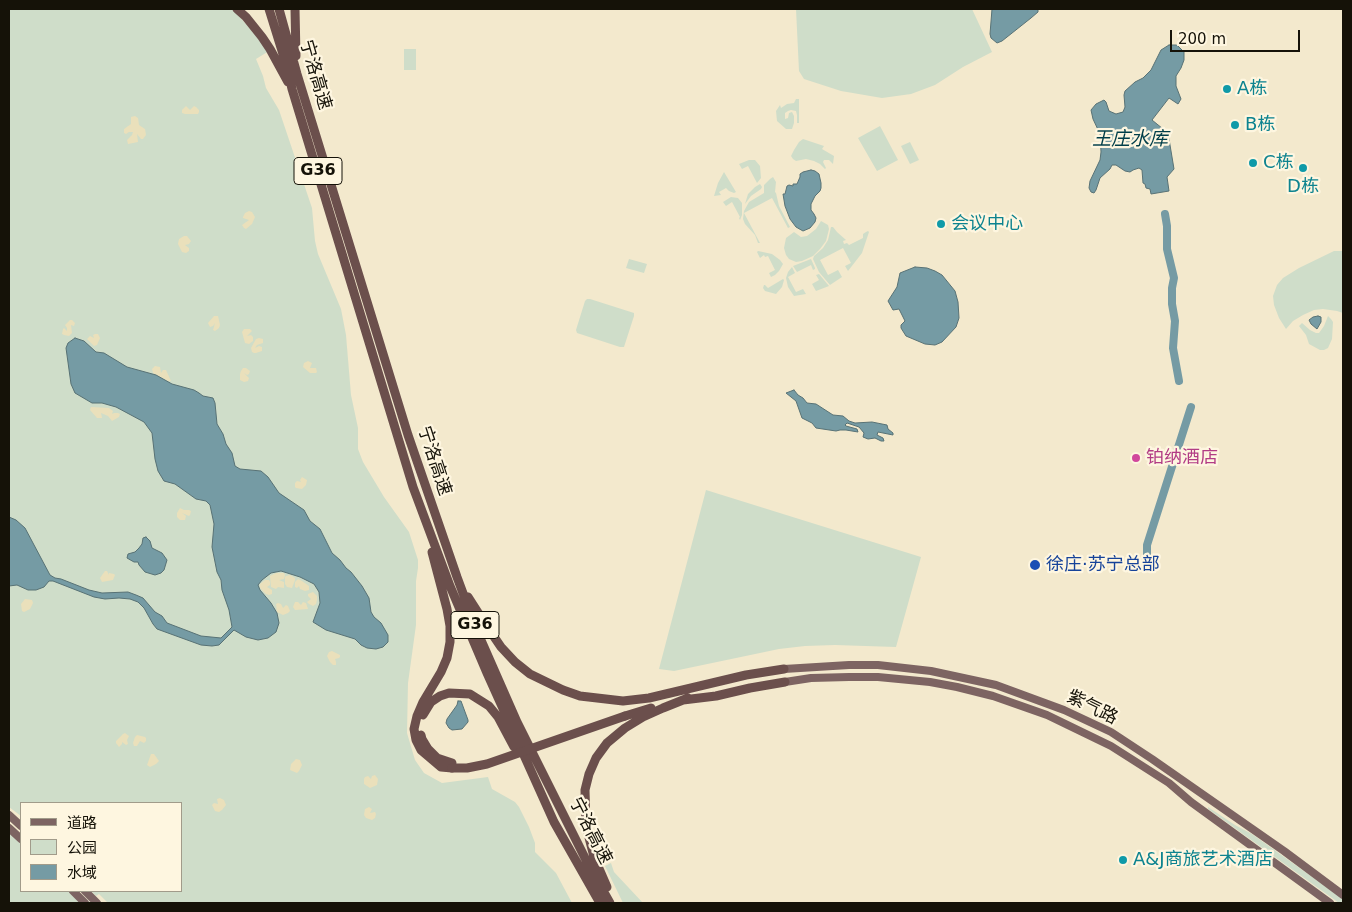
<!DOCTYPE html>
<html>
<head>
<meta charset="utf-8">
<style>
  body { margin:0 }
  #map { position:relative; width:1352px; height:912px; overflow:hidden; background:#f3e9cd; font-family:"DejaVu Sans","Noto Sans SC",sans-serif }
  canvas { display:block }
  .frame { position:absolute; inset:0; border:10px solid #151208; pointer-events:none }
  .legend { position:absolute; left:20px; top:802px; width:162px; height:90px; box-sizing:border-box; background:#fef6e0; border:1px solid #a19b8a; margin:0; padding:6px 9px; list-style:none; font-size:15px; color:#151208 }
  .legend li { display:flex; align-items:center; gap:10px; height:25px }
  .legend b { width:25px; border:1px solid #a19b8a }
  .scale { position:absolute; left:1170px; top:30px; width:130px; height:22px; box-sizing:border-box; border:2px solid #151208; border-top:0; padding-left:6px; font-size:15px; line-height:18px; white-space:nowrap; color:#151208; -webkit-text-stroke:4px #fef6e0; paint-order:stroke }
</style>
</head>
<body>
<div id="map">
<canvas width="1352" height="912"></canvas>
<div class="frame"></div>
<ul class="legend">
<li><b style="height:6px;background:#7d6462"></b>道路</li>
<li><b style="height:14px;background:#cfddc9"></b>公园</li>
<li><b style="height:14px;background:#759ba4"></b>水域</li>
</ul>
<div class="scale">200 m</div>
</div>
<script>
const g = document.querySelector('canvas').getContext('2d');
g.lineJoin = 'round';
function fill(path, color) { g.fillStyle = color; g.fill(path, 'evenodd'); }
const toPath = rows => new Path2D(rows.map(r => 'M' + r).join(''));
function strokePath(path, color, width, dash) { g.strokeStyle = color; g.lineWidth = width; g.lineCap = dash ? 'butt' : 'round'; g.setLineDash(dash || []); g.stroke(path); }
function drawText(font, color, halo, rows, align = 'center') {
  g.font = font + ' "DejaVu Sans","Noto Sans SC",sans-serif'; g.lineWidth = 4.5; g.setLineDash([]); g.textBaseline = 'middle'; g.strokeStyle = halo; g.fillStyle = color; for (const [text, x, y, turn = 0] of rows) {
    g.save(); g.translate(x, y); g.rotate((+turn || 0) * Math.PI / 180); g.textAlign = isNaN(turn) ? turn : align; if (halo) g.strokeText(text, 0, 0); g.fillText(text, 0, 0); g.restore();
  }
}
const green = toPath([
  [9,9,233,9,269,51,256,59,263,76,266,88,279,110,312,208,315,241,318,254,341,309,346,335,351,395,358,428,358,449,363,462,384,497,409,532,418,560,418,568,416,581,416,625,408,683,407,733,415,760,424,773,442,783,488,777,492,789,515,802,519,807,529,827,535,843,535,852,556,873,572,903,108,903,99,894,96,896,91,891,181,891,181,803,21,803,21,816,9,807],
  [796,9,972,9,992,52,963,67,935,85,911,94,882,98,841,91,804,79,799,71],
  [404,49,416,49,416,70,404,70],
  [796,99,799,99,799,123,797,123,797,115,796,111,791,110,788,111,785,113,785,119,788,118,789,113,792,112,794,116,794,123,792,129,786,129,777,121,776,111,780,105,781,108,787,104,794,103],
  [880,126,898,160,877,171,858,138],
  [803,139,824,146,822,149,834,156,833,164,829,160,824,160,823,162,826,168,825,169,820,164,814,161,806,159,796,161,793,159,791,156,794,150,799,142],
  [910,142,919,160,910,164,901,146],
  [749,160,755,160,760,166,761,178,757,183,748,166,742,169,739,164],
  [724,172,736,192,734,193,729,191,726,188,719,192,721,195,714,196,718,183],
  [773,177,776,182,775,192,776,193,779,206,790,227,788,228,772,198,744,213,760,243,758,243,755,235,745,224,743,219,744,211,749,202,764,193,764,185,770,179],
  [760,184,762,187,761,189,751,196,745,204,748,194,755,187],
  [731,197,738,198,742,203,742,215,740,220,739,218,740,217,732,202,726,206,723,202],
  [821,221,828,225,829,229,826,241,820,249,813,256,802,261,796,262,789,259,786,255,784,248,786,238,794,232,801,237,807,236,816,229],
  [831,227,833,227,837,232,846,240,843,241,844,244,847,243,849,245,863,238,863,234,866,232,868,231,869,232,862,253,848,271,845,266,851,263,843,248,820,260,828,275,838,270,842,277,830,285,819,272,813,259,814,256,823,248,828,240],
  [758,251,772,254,780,260,783,264,779,271,775,275,771,277,769,273,775,270,768,256,765,257,764,255,760,258,757,252],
  [1334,251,1343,251,1343,313,1337,311,1323,309,1314,310,1303,315,1293,321,1286,329,1279,318,1274,305,1273,296,1277,285,1283,278,1299,268],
  [629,259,647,264,644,273,626,268],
  [811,259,815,268,815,269,813,270,811,265,797,272,793,266],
  [792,267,795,273,788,277,796,292,803,289,806,294,794,296,788,287,786,278,788,272],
  [819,274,829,286,816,291,812,284,819,280,816,275],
  [783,279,784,280,782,287,776,294,765,291,763,288,764,285,765,285,768,288],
  [587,299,590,299,634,313,634,316,624,347,620,347,577,333,576,330,585,301],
  [1328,316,1331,319,1333,322,1332,339,1328,348,1324,350,1320,350,1309,344,1306,335,1299,326,1302,323,1310,330,1316,333,1319,333,1324,326],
  [706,490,921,557,896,647,835,645,805,646,779,649,674,671,659,669],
  [1208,807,1235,825,1252,834,1343,899,1343,903,1339,903,1208,809],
  [9,832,21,844,21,891,78,891,91,903,9,903],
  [611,863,614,872,643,903,623,903,605,866]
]);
const sand = toPath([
  [186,106,190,110,194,106,196,107,199,110,199,112,198,114,185,114,182,113,182,110],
  [135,116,138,118,139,125,145,129,146,135,143,139,141,139,137,134,138,142,128,144,127,140,132,135,133,132,129,132,126,134,124,133,124,129,131,124,131,117],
  [249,211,252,212,255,217,252,224,246,229,244,228,242,225,249,220,243,218,243,217,245,213],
  [184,236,187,236,191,241,189,244,185,245,189,248,189,251,186,253,182,252,178,244,179,239],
  [214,316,218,316,220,325,219,328,215,331,213,330,215,323,213,326,210,327,208,323],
  [70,320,72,320,75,323,74,326,71,325,72,333,69,336,64,335,62,334,63,329,64,328,67,331,67,328,65,325],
  [244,329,250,329,252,331,247,336,251,335,253,337,253,341,249,344,245,343,242,332],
  [95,334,98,334,100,338,97,345,94,346,87,339,90,336,94,338,93,335],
  [259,338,263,339,263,343,257,345,255,348,259,346,262,347,262,351,256,353,254,353,252,352,251,348,256,339],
  [308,361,312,363,310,368,316,368,317,372,316,373,310,373,303,367,304,363],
  [155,366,160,367,161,373,163,370,166,370,171,381,168,381,153,373,152,369],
  [243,368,246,368,250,371,249,374,247,375,244,373,249,378,248,381,244,382,240,380,240,374,241,371],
  [91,407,109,408,113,411,112,414,114,413,118,413,120,414,119,417,112,421,108,416,101,413,102,418,97,418,90,410],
  [302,477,307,480,306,485,302,489,296,488,295,487,295,483,297,481,301,482,300,480],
  [180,508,184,510,189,510,191,511,190,515,189,516,182,513,186,516,185,520,180,520,177,517,177,513],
  [105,571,107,571,109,575,109,573,114,574,115,575,113,580,102,582,100,578],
  [276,573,284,573,285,575,284,579,279,580,284,582,284,588,278,587,276,589,271,587,270,576],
  [290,575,295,578,295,580,292,588,287,587,285,584,285,577,286,576],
  [298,579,302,581,309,586,309,590,305,591,300,589,299,586,297,588,295,587,295,582],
  [265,580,269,580,270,582,270,585,267,587,272,590,272,594,269,595,266,594,260,588,260,584],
  [313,592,317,596,317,600,316,604,313,606,309,604,307,602,311,599,308,596,308,594],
  [25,599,32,600,33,603,30,609,24,612,22,611,21,604],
  [295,602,298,602,301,605,303,602,306,603,308,609,295,610,293,607],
  [278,603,281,604,283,608,286,605,288,606,290,611,288,613,283,615,277,612,276,604],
  [332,651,340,655,340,657,339,658,335,659,336,662,336,665,333,665,330,662,327,656,329,652],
  [125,733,129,736,127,740,128,744,126,745,122,742,122,744,119,747,116,743,116,741,123,734],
  [137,735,145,737,146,738,146,741,144,743,140,741,137,746,134,746,133,743,135,737],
  [151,754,154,754,159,761,156,764,150,767,147,765],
  [296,759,300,760,302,765,299,771,297,773,290,770,291,764],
  [375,775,378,779,377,785,370,788,364,784,364,779,365,777,368,776,371,779,372,776],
  [220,798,224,800,226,805,222,810,219,812,215,811,212,805,214,803,218,804,217,799],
  [369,807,372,809,370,813,375,812,376,814,375,818,372,820,366,818,364,815,365,809]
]);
const water = toPath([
  [992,9,1038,9,1038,12,1031,18,1002,41,997,43,991,38,990,34,992,9],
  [1169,45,1177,45,1184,52,1184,60,1181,68,1176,76,1176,86,1181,99,1178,104,1169,98,1152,120,1168,133,1174,169,1167,177,1169,191,1151,194,1150,189,1146,188,1145,184,1143,183,1142,170,1139,168,1133,170,1130,172,1125,171,1116,165,1112,165,1110,169,1100,178,1096,190,1094,193,1091,192,1089,188,1090,181,1100,160,1101,152,1100,134,1093,119,1091,110,1096,104,1104,100,1106,102,1109,111,1116,114,1123,112,1125,107,1124,95,1125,91,1135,82,1143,78,1151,70,1161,50,1169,45],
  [811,170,815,171,819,174,821,183,821,188,820,191,815,196,811,204,811,210,814,214,816,218,815,222,810,228,803,231,796,227,790,219,785,206,783,194,785,194,787,186,789,185,793,186,793,184,797,184,800,177,800,174,803,172,811,170],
  [915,267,927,268,935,271,942,275,955,291,958,302,959,318,956,327,942,342,935,345,925,344,906,336,901,328,901,325,905,321,899,309,893,310,888,301,897,287,900,273,915,267],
  [1318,316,1321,317,1321,322,1317,329,1311,324,1309,320,1313,317,1318,316],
  [75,338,84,341,96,352,104,353,127,367,156,375,172,384,194,390,199,393,203,396,213,398,215,403,217,424,223,434,226,444,232,453,235,466,240,469,261,471,268,477,279,493,304,510,310,521,320,529,332,553,340,560,346,568,351,572,362,586,369,598,371,612,374,617,381,623,388,635,388,642,383,647,376,649,367,648,361,645,355,639,326,630,313,622,320,603,319,592,314,584,300,577,281,571,271,573,262,580,258,585,260,590,271,603,277,613,279,623,276,632,268,638,258,640,246,637,234,630,219,645,212,646,201,645,157,629,153,624,144,608,138,602,130,599,119,598,105,599,94,597,53,581,49,581,44,587,36,590,28,590,17,585,9,586,9,517,16,520,25,528,50,575,55,578,61,579,89,590,102,593,128,592,136,595,143,598,155,612,162,616,167,623,201,636,221,638,232,627,229,610,222,590,221,580,217,572,212,547,214,524,210,505,206,501,196,499,175,484,164,481,158,471,155,459,152,433,144,422,116,407,102,403,92,403,75,393,71,384,66,348,68,343,75,338],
  [794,390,798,395,803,398,807,403,816,404,833,415,843,416,849,421,855,423,872,422,887,425,888,429,893,433,893,435,878,432,877,435,883,438,884,441,881,441,875,438,868,439,863,437,864,433,859,427,847,423,845,425,846,426,857,429,858,432,846,430,840,430,836,431,816,428,812,423,802,418,796,401,786,393,794,390],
  [146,537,150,541,152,548,162,553,167,560,164,570,161,573,155,575,145,572,139,565,138,562,134,562,127,558,128,554,135,552,139,548,142,544,143,538,146,537],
  [458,701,461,701,468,720,468,722,462,729,452,730,449,728,446,723,447,719,457,705,458,701]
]);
const river = toPath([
  [1165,214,1167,226,1167,249,1174,278,1172,288,1172,304,1175,321,1173,348,1179,381],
  [1147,561,1147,545,1191,407]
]);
const major = toPath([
  [784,669,849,665,878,665,931,671,996,685,1064,710,1111,732,1152,759,1284,851,1343,895],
  [785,682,811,678,849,677,878,677,930,682,957,687,993,696,1047,715,1111,746,1133,760,1169,783,1191,802,1330,903],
  [9,815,21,826],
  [9,828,21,839],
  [73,891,85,903],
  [85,891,97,903]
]);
const highway = toPath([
  [237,9,246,17,262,37,270,49,288,82],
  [269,9,287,67,292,89,413,487,450,586,487,673,554,822,600,903],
  [279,9,297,74,408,435,457,577,477,631,517,722,589,866,610,903],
  [295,9,296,56],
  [432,552,447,609,450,626,450,642,447,658,441,672,423,702,417,716,414,729,416,740,421,750,441,767,452,768],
  [468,597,484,622,501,647,515,662,530,674,563,690,580,696,623,701,649,698,746,675,784,669],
  [683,700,716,696,750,688,785,682],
  [423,715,431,702,440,696,449,693,470,694,489,706,498,717,514,747],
  [625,716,651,708],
  [421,735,422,739,428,749,437,758,452,763],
  [607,887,594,857,586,826,585,790,589,774,596,758,607,743,625,728,643,717,663,708,688,698]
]);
const highwayBridge = toPath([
  [452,768,467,768,487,764,625,716]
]);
const markers = [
  [1227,89,5,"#0f9aa8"],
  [1235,125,5,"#0f9aa8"],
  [1253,163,5,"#0f9aa8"],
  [1303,168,5,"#0f9aa8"],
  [941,224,5,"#0f9aa8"],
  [1136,458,5,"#d1479c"],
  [1035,565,6,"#1a4fb4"],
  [1123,860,5,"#0f9aa8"]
];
const shields = [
  [318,171,48],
  [475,625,48]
];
const shieldNames = [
  ["G36",318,171],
  ["G36",475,625]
];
const streetNames = [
  ["宁洛高速",315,75,74],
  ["宁洛高速",434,461,72],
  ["紫气路",1092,708,26],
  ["宁洛高速",590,831,63]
];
const cultureNames = [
  ["A栋",1237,89],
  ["B栋",1245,125],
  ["C栋",1263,163],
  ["D栋",1303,187,"center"],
  ["会议中心",951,224],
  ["A&J商旅艺术酒店",1133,860]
];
const hotelNames = [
  ["铂纳酒店",1146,458]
];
const transitNames = [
  ["徐庄·苏宁总部",1046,565]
];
const waterNames = [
  ["王庄水库",1130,140]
];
fill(green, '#cfddc9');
fill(sand, '#eae0bb');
fill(water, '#759ba4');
strokePath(water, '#587275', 1);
strokePath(river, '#759ba4', 8);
strokePath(major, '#7d6462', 8);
strokePath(highway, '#6b4f4c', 9);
strokePath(highwayBridge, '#6b4f4c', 9);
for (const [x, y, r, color] of markers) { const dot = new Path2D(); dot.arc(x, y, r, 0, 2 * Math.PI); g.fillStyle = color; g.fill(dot); strokePath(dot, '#fef6e0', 2); }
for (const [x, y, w] of shields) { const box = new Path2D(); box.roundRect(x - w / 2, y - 13.5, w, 27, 4); g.fillStyle = '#fef6e0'; g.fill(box); strokePath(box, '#151208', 1); }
drawText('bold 16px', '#151208', null, shieldNames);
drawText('18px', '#151208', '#fef6e0', streetNames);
drawText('18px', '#0d838f', '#fef6e0', cultureNames, 'left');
drawText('18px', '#b23c85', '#fef6e0', hotelNames, 'left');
drawText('18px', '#164399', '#fef6e0', transitNames, 'left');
drawText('italic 19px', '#013e49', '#fef6e0', waterNames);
</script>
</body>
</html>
